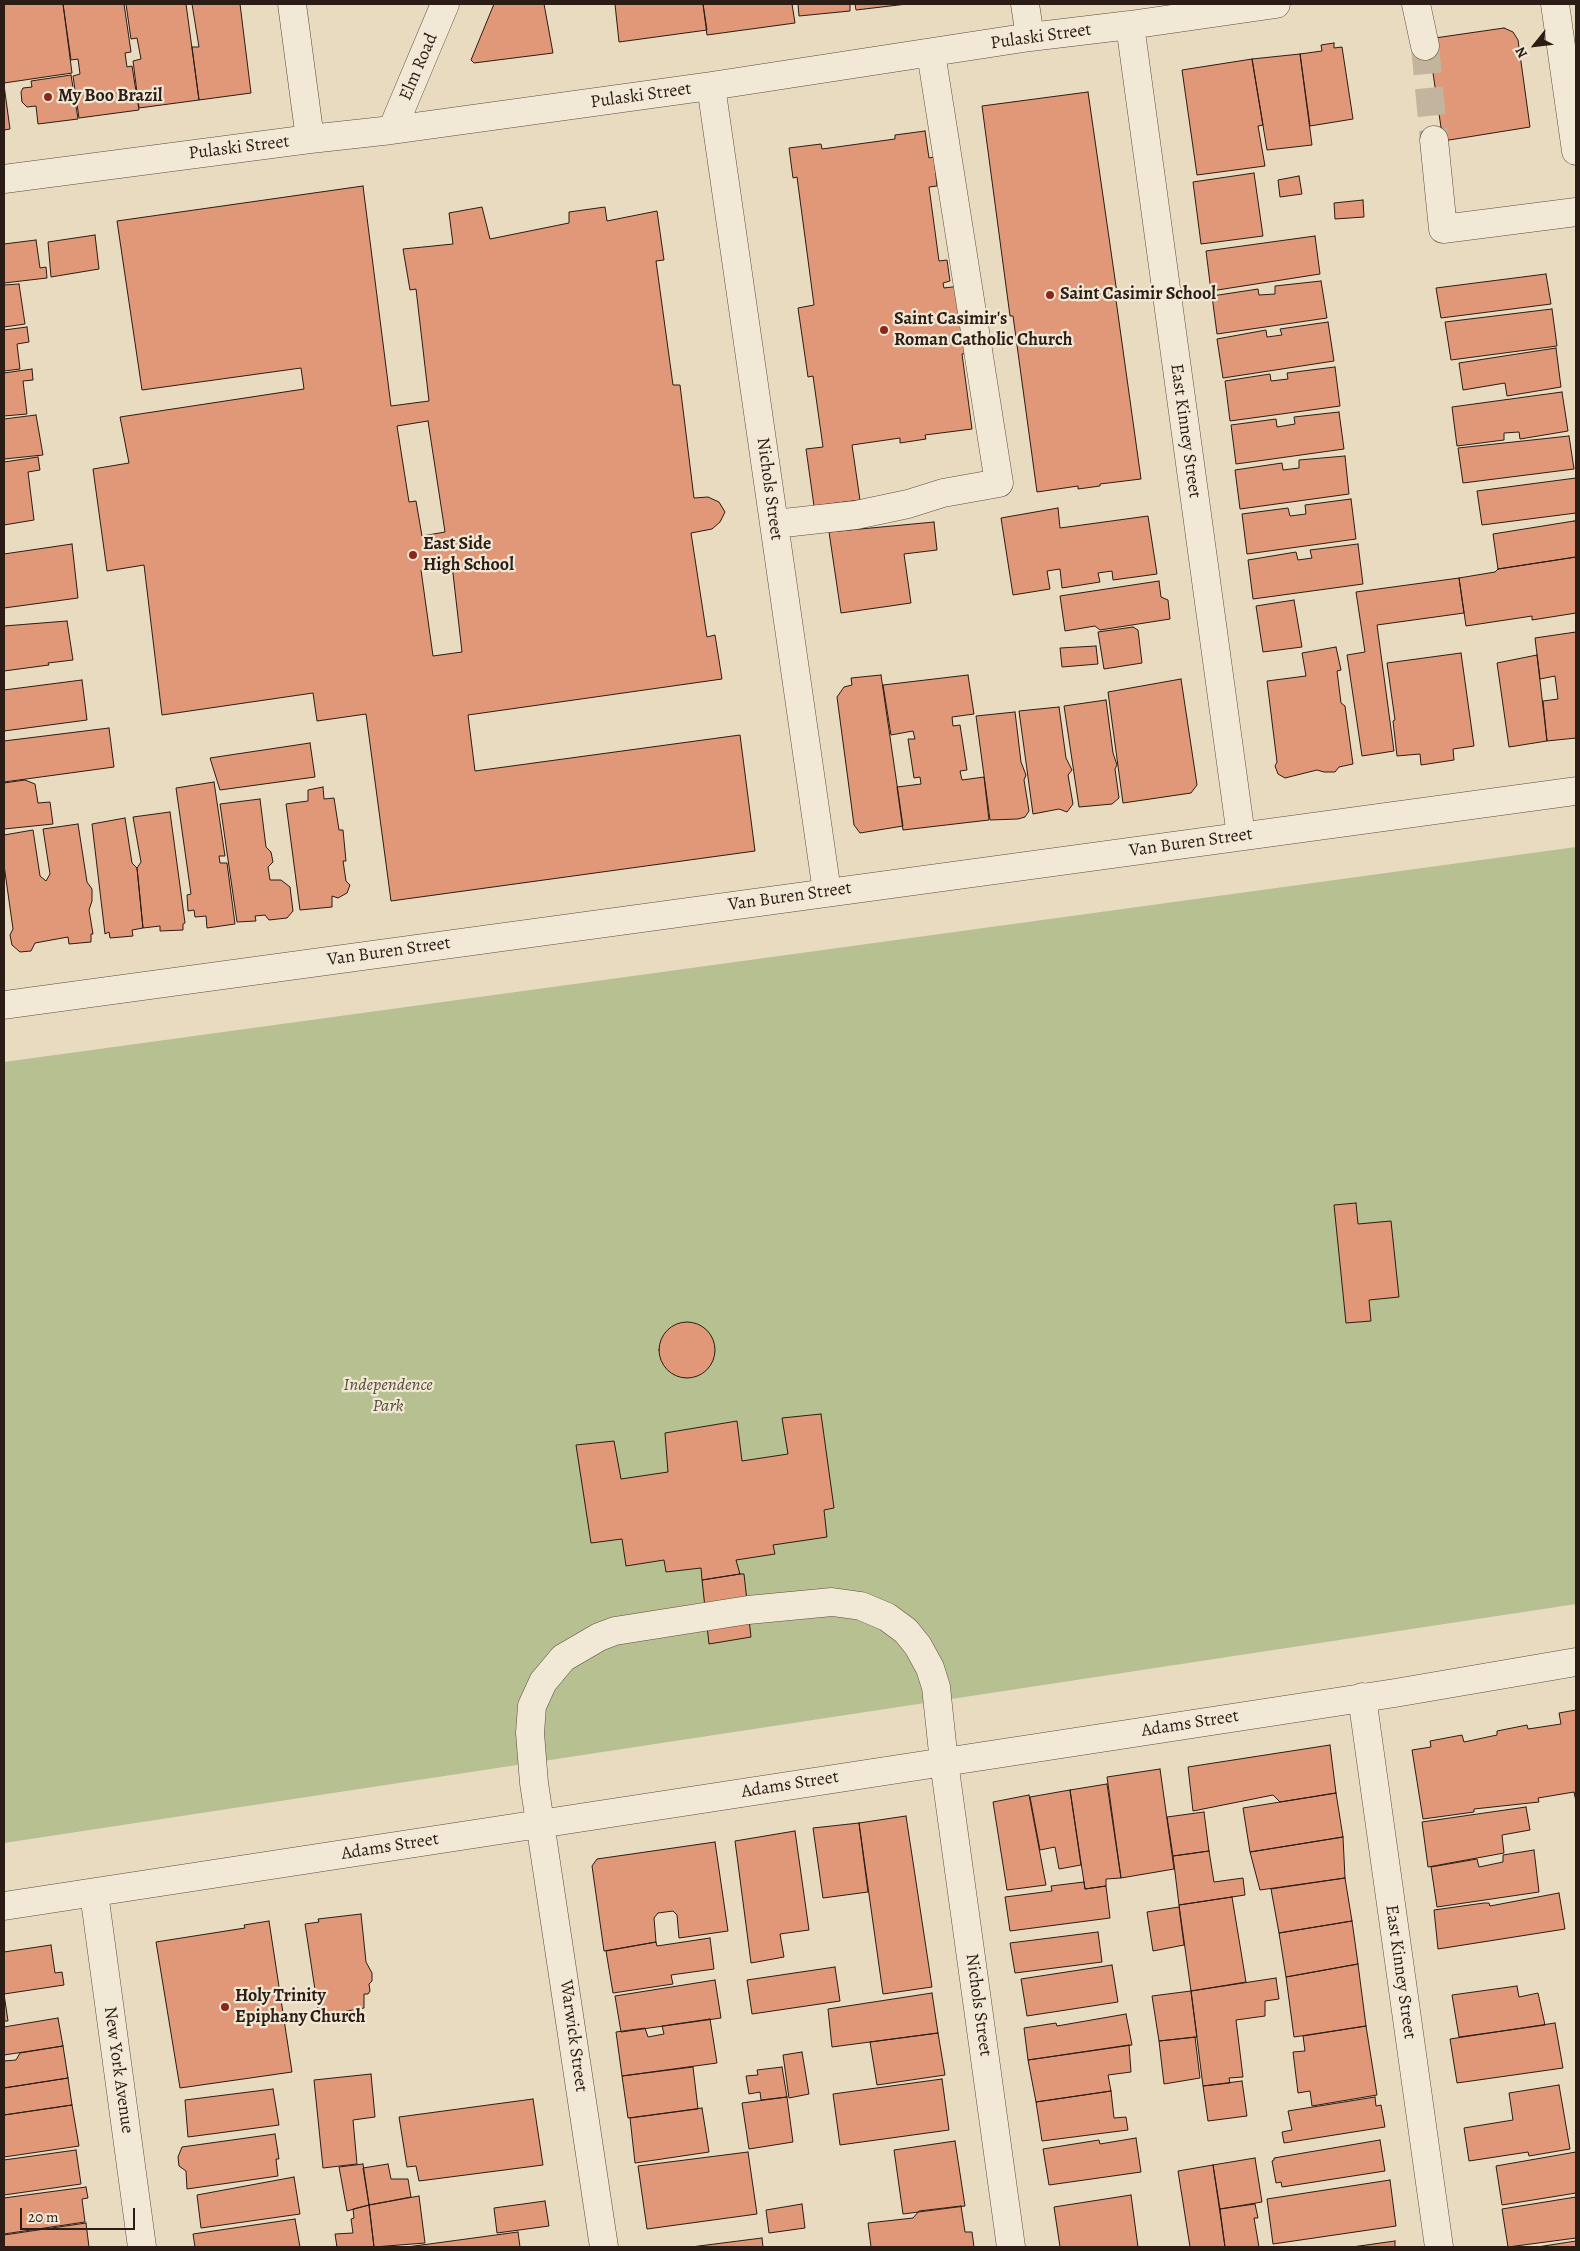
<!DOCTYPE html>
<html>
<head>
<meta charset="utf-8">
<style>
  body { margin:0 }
  #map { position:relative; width:1580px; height:2251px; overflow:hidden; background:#e9dbbf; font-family:Alegreya,serif }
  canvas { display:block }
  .frame { position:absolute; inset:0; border:5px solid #2b1c15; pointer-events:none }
  .north { position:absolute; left:1510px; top:20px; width:50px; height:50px; -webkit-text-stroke:4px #f1e8d5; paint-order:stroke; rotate:241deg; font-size:14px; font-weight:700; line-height:20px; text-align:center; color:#2b1c15 }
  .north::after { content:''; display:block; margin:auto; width:18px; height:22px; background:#2b1c15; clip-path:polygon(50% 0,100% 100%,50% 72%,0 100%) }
  .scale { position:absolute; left:20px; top:2208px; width:115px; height:22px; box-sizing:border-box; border:2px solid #2b1c15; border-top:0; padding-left:6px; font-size:15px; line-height:18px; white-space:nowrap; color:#2b1c15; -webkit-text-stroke:4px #f1e8d5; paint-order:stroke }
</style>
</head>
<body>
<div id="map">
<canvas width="1580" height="2251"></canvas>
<div class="frame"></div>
<div class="north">N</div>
<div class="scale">20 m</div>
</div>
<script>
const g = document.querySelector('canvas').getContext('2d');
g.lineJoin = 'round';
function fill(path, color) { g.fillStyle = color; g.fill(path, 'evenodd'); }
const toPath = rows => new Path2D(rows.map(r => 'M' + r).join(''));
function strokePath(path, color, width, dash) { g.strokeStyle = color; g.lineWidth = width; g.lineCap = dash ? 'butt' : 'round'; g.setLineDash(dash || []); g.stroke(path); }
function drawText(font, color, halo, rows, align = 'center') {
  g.font = font + ' Alegreya,serif'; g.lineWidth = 4.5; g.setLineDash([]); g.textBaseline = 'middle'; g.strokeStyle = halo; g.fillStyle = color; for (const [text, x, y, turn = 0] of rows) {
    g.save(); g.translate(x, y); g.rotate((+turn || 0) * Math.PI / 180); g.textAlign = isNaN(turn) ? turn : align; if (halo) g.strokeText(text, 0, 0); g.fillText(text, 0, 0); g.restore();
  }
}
const green = toPath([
  [1576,847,1576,1604,4,1843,4,1062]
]);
const building = toPath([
  [4,4,63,4,72,73,4,83,4,4],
  [63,4,124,4,131,52,125,53,127,67,132,66,139,110,79,118,73,76,80,74,78,59,71,60,63,4],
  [126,4,186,4,199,100,139,108,133,61,141,59,137,38,131,39,126,4],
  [192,4,240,4,251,93,199,100,192,47,199,47,192,4],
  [494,4,544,4,553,53,474,63,471,60,494,4],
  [615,4,703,4,707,30,619,42,615,4],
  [703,4,792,4,795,23,707,35,703,4],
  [798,4,850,4,850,11,799,16,798,4],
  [855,4,907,4,856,10,855,4],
  [1504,28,1513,32,1518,40,1530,127,1443,141,1428,39,1504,28],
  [1334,43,1334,48,1342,47,1353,119,1310,126,1300,54,1322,51,1321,45,1334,43],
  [1300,54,1312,145,1267,150,1252,59,1300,54],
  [1252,59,1263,125,1258,126,1265,166,1197,175,1182,70,1252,59],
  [71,75,78,119,38,124,36,106,27,107,22,102,21,92,23,88,32,87,31,81,71,75],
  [4,85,10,129,4,130,4,85],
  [1088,92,1118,300,1116,300,1141,479,1100,484,1100,486,1078,489,1078,486,1037,492,1013,316,1010,316,982,106,1088,92],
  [925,131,929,158,934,157,937,186,929,187,939,261,947,260,950,281,943,283,944,288,960,286,969,353,962,354,972,429,925,435,926,439,900,443,900,438,852,445,860,500,814,506,806,449,823,447,813,376,808,377,798,308,814,305,797,177,793,178,789,148,821,144,822,149,895,139,895,135,925,131],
  [1254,173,1263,236,1201,244,1193,182,1254,173],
  [1299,176,1302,194,1280,197,1278,180,1299,176],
  [363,186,391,406,429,401,416,289,410,290,403,249,453,244,449,213,482,207,490,239,569,223,569,212,605,207,607,221,657,211,664,260,656,261,673,385,680,385,694,498,708,497,719,502,725,512,720,522,712,529,691,533,707,637,715,635,722,679,468,715,475,771,740,735,755,851,391,901,366,714,317,721,313,693,162,715,144,565,107,571,93,469,129,463,120,417,304,389,301,368,142,390,117,221,363,186],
  [428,421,445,532,422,536,416,501,409,502,397,426,428,421],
  [452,565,462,652,433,656,421,570,452,565],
  [1363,200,1364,217,1335,219,1334,203,1363,200],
  [95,235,99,269,51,277,48,242,95,235],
  [1315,236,1320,274,1211,291,1206,251,1315,236],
  [36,240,40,268,46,267,47,278,4,283,4,244,36,240],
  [1546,274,1551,304,1441,318,1436,288,1546,274],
  [1321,281,1327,318,1217,334,1212,296,1258,289,1259,295,1275,294,1275,286,1321,281],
  [19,284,25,324,4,327,4,285,19,284],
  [1552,309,1557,346,1451,360,1445,322,1552,309],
  [1328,322,1334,361,1223,378,1217,339,1266,330,1267,337,1282,335,1280,329,1328,322],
  [27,327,29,342,17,344,20,369,4,371,4,330,27,327],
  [1556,348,1561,387,1507,396,1505,383,1463,390,1459,363,1556,348],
  [1335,367,1340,406,1230,421,1225,381,1270,374,1271,381,1288,379,1287,373,1335,367],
  [32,369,33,380,23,381,27,414,4,416,4,373,32,369],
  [1562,392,1568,431,1520,439,1519,432,1504,433,1504,440,1457,446,1452,407,1562,392],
  [1339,412,1344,449,1236,464,1231,425,1276,419,1277,427,1295,424,1294,417,1339,412],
  [36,415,43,455,4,459,4,419,36,415],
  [1569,436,1574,469,1463,483,1458,448,1569,436],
  [1345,456,1349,494,1240,509,1235,470,1282,463,1283,470,1299,468,1299,460,1345,456],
  [38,457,40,470,28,472,34,520,4,525,4,462,38,457],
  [1576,478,1576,513,1482,525,1477,491,1576,478],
  [1351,499,1356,539,1247,554,1242,514,1288,508,1290,516,1306,514,1305,505,1351,499],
  [1058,508,1060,528,1148,516,1157,574,1113,580,1112,571,1098,573,1100,582,1062,588,1060,569,1047,571,1050,589,1013,595,1001,518,1058,508],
  [1574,521,1576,521,1576,557,1498,569,1493,534,1574,521],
  [934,522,937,550,904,554,911,603,841,613,829,532,934,522],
  [72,544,78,598,4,608,4,554,72,544],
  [1358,544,1363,584,1253,599,1248,560,1296,552,1298,560,1312,558,1310,550,1358,544],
  [1576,557,1576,613,1532,620,1532,616,1466,626,1459,578,1495,572,1498,569,1576,557],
  [1459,578,1464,613,1377,625,1394,751,1362,756,1347,655,1365,652,1356,592,1459,578],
  [1159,581,1161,597,1168,600,1170,619,1100,630,1095,626,1065,631,1060,596,1159,581],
  [1294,600,1302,647,1263,652,1256,606,1294,600],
  [67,621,73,660,48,663,49,665,4,671,4,626,67,621],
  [1133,627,1138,630,1142,663,1104,669,1098,632,1133,627],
  [1576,632,1576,738,1547,741,1543,701,1558,699,1555,676,1540,679,1535,638,1576,632],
  [1096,646,1098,664,1062,667,1060,648,1096,646],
  [1336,647,1341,670,1337,671,1341,703,1345,706,1353,764,1339,767,1335,772,1324,772,1317,770,1285,778,1278,774,1275,766,1277,762,1267,681,1306,676,1302,653,1336,647],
  [1461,653,1474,746,1453,749,1454,760,1421,765,1420,754,1397,756,1393,721,1395,720,1387,663,1461,653],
  [1537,655,1547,741,1509,747,1497,663,1537,655],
  [881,675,903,826,860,833,854,825,837,697,844,687,852,685,851,678,881,675],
  [968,675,974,714,952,717,953,726,960,725,967,770,960,771,962,780,984,777,989,820,903,830,897,787,921,784,920,777,914,778,908,739,915,739,913,731,891,735,883,685,968,675],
  [1181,679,1197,785,1191,793,1123,803,1108,692,1181,679],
  [82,680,87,720,4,731,4,690,82,680],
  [1106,700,1113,753,1117,765,1115,769,1119,798,1112,804,1079,807,1064,706,1106,700],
  [1059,707,1066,758,1072,770,1068,775,1073,804,1067,812,1059,809,1033,814,1019,711,1059,707],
  [1015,712,1021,762,1026,775,1024,780,1029,811,1025,817,1018,819,990,820,976,716,1015,712],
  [109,728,114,767,4,782,4,741,109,728],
  [310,743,315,777,220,790,210,758,310,743],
  [25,780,35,784,38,803,50,802,53,824,4,829,4,783,25,780],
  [214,782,225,856,219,856,220,863,227,863,235,924,207,928,206,916,195,917,194,910,188,911,187,895,191,894,176,788,214,782],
  [323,787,324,799,334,798,339,830,343,830,346,861,343,861,346,881,350,885,347,893,338,898,332,896,332,907,300,910,286,804,308,801,308,790,323,787],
  [260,799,266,847,271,852,273,862,268,867,270,880,281,880,290,887,293,911,287,918,269,920,265,915,255,916,256,921,237,922,220,804,260,799],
  [170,812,185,923,183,924,183,930,160,931,160,926,143,928,137,868,141,862,133,817,170,812],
  [125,818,132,863,137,868,143,928,132,930,133,936,110,938,109,932,105,934,92,824,125,818],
  [78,824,87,882,92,889,92,901,89,910,93,934,91,934,91,942,69,944,68,937,35,943,31,951,20,952,12,945,10,935,13,929,4,865,4,835,33,830,40,876,46,881,50,874,43,829,78,824],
  [1356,1203,1358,1224,1391,1221,1399,1297,1369,1300,1371,1321,1346,1323,1334,1205,1356,1203],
  '659 1350a28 28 0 1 1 56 0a28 28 0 1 1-56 0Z',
  [821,1414,834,1508,824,1510,827,1537,773,1545,775,1554,736,1560,740,1574,702,1580,701,1568,666,1572,664,1560,626,1566,622,1539,591,1543,576,1445,614,1441,621,1479,668,1472,665,1433,737,1421,742,1461,788,1454,782,1418,821,1414],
  [740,1574,744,1574,751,1637,709,1644,702,1580,740,1574],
  [1576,1710,1576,1801,1574,1792,1538,1798,1539,1802,1474,1809,1474,1812,1423,1819,1412,1750,1431,1747,1430,1741,1462,1735,1464,1742,1497,1735,1497,1731,1527,1725,1528,1729,1561,1724,1559,1713,1576,1710],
  [1330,1745,1336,1793,1280,1802,1273,1795,1193,1811,1188,1767,1330,1745],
  [1160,1769,1174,1869,1121,1878,1107,1777,1160,1769],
  [1107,1784,1121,1878,1106,1879,1106,1886,1085,1889,1070,1790,1107,1784],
  [1070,1790,1081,1865,1059,1869,1055,1847,1040,1850,1030,1797,1070,1790],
  [1336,1793,1343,1837,1250,1852,1243,1808,1336,1793],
  [1029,1795,1046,1885,1007,1890,993,1802,1029,1795],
  [1526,1807,1530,1830,1502,1835,1504,1853,1428,1867,1422,1822,1526,1807],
  [1204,1812,1209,1851,1173,1856,1167,1817,1204,1812],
  [906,1816,932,1987,883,1994,859,1823,906,1816],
  [859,1823,868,1892,823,1898,813,1828,859,1823],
  [795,1831,809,1930,780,1934,784,1957,751,1963,735,1841,795,1831],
  [1343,1837,1345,1878,1260,1890,1250,1852,1343,1837],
  [715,1842,728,1931,679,1938,677,1915,673,1911,658,1913,654,1918,656,1942,604,1951,592,1866,597,1859,715,1842],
  [1534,1850,1539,1892,1437,1907,1431,1867,1477,1859,1479,1867,1503,1862,1503,1855,1534,1850],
  [1209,1851,1214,1882,1243,1878,1245,1895,1179,1905,1173,1856,1209,1851],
  [1345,1878,1352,1921,1279,1933,1271,1889,1345,1878],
  [1084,1882,1085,1889,1106,1886,1110,1918,1010,1931,1005,1897,1052,1891,1051,1886,1084,1882],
  [1559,1893,1565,1929,1438,1949,1434,1910,1484,1903,1489,1903,1490,1906,1559,1893],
  [1232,1897,1246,1982,1191,1991,1179,1905,1232,1897],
  [1179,1907,1184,1945,1153,1951,1147,1912,1179,1907],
  [361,1914,366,1962,372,1973,372,1981,369,1984,370,1991,368,1994,364,1994,364,2008,319,2016,305,1924,319,1922,318,1919,361,1914],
  [269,1921,292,2072,180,2088,156,1942,245,1928,244,1925,269,1921],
  [1352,1921,1358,1964,1286,1977,1279,1933,1352,1921],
  [1098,1932,1102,1962,1015,1973,1010,1943,1098,1932],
  [710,1938,714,1969,671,1975,673,1984,613,1993,606,1951,656,1942,657,1946,710,1938],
  [51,1945,55,1973,62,1972,64,1985,4,1994,8,2021,4,2021,4,1952,51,1945],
  [1358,1964,1366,2026,1294,2037,1286,1977,1358,1964],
  [1112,1965,1118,2002,1027,2016,1021,1979,1112,1965],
  [835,1967,840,2001,752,2014,747,1980,835,1967],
  [1276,1978,1279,1999,1265,2001,1265,2016,1236,2020,1243,2077,1229,2078,1230,2083,1203,2086,1191,1991,1276,1978],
  [715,1980,721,2018,621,2032,615,1996,715,1980],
  [1517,1986,1519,1997,1538,1993,1545,2025,1459,2037,1452,1995,1517,1986],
  [1191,1991,1197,2037,1159,2041,1152,1996,1191,1991],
  [932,1993,938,2033,832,2047,828,2009,932,1993],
  [1126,2014,1132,2045,1028,2060,1024,2028,1056,2023,1057,2026,1126,2014],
  [58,2018,63,2046,4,2055,4,2027,58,2018],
  [710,2019,717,2063,622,2076,616,2032,645,2028,648,2037,664,2034,662,2026,710,2019],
  [1555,2023,1563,2068,1457,2083,1450,2039,1555,2023],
  [1366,2026,1377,2095,1312,2106,1310,2091,1298,2093,1293,2052,1305,2051,1303,2036,1366,2026],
  [938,2033,945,2075,877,2085,870,2042,938,2033],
  [1195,2037,1200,2078,1164,2084,1159,2041,1195,2037],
  [1129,2045,1131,2072,1108,2075,1111,2091,1036,2102,1028,2060,1129,2045],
  [63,2046,68,2078,4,2088,4,2061,16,2060,20,2053,63,2046],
  [802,2052,809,2094,789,2098,783,2055,802,2052],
  [693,2067,698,2109,628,2118,622,2076,693,2067],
  [782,2067,787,2097,761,2100,760,2092,749,2094,746,2076,758,2075,757,2070,782,2067],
  [371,2074,375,2117,353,2120,357,2164,323,2168,314,2080,371,2074],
  [68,2078,72,2105,4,2115,4,2088,68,2078],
  [942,2079,949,2130,840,2145,833,2094,942,2079],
  [1242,2081,1247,2116,1208,2121,1203,2086,1242,2081],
  [1559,2085,1570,2149,1529,2156,1528,2152,1469,2161,1464,2128,1513,2120,1509,2093,1559,2085],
  [273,2089,279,2125,188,2137,185,2100,273,2089],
  [1111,2091,1114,2118,1126,2117,1128,2130,1042,2141,1036,2102,1111,2091],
  [787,2097,793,2142,749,2149,742,2103,787,2097],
  [1375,2097,1376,2106,1381,2105,1385,2127,1284,2143,1282,2132,1292,2130,1288,2111,1375,2097],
  [533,2099,543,2165,419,2181,416,2166,407,2167,399,2117,533,2099],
  [72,2105,79,2146,4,2157,4,2115,72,2105],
  [702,2108,709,2152,635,2163,630,2118,702,2108],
  [275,2134,279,2159,276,2159,278,2176,187,2189,186,2171,179,2166,178,2157,182,2147,275,2134],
  [1136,2138,1141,2172,1049,2185,1043,2149,1099,2140,1100,2144,1136,2138],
  [1380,2140,1385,2171,1282,2187,1281,2182,1276,2183,1272,2161,1274,2160,1274,2158,1380,2140],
  [955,2141,965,2206,903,2214,894,2150,955,2141],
  [76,2150,81,2184,4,2195,4,2160,76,2150],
  [748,2152,757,2214,647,2229,638,2166,748,2152],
  [1576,2152,1576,2193,1502,2205,1496,2166,1576,2152],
  [1255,2158,1262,2202,1220,2209,1213,2165,1255,2158],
  [363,2164,369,2205,347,2211,339,2167,363,2164],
  [388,2164,391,2179,408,2179,411,2197,369,2205,363,2168,388,2164],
  [1213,2165,1225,2247,1190,2247,1178,2171,1213,2165],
  [294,2177,300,2214,201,2228,197,2195,294,2177],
  [1390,2180,1396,2226,1273,2244,1267,2199,1390,2180],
  [86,2187,88,2198,82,2199,85,2222,4,2234,4,2198,86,2187],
  [1131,2195,1138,2247,1060,2247,1054,2207,1131,2195],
  [419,2196,425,2243,374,2247,369,2205,419,2196],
  [1576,2197,1576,2238,1508,2247,1502,2209,1576,2197],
  [545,2201,549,2226,497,2233,494,2208,545,2201],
  [802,2204,805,2228,769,2233,766,2210,802,2204],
  [1255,2204,1258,2218,1254,2218,1259,2247,1225,2247,1220,2209,1255,2204],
  [369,2205,374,2247,337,2247,335,2234,353,2233,351,2219,354,2218,353,2209,369,2205],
  [961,2206,965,2232,972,2232,974,2247,871,2247,868,2223,913,2218,919,2211,961,2206],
  [295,2219,300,2247,195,2247,193,2234,295,2219],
  [86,2223,89,2247,4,2247,4,2235,86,2223],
  [518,2232,520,2247,407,2247,518,2232],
  [762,2238,763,2247,691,2247,762,2238],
  [1395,2241,1395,2247,1352,2247,1395,2241],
  [1576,2241,1576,2247,1537,2247,1576,2241]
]);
const minorTunnel = toPath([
  [1425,46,1434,140]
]);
const minor = toPath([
  [292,4,310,139],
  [1025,4,1030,37],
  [1416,4,1425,46],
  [1555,4,1576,151],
  [1130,25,1241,836],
  [711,86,827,892],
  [392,130,445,4],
  [1434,140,1443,229,1576,212],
  [4,179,310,139,392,130,711,86,1030,37,1130,25,1276,4],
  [775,524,856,515,908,504,943,493,999,483,931,53],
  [4,1005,1576,791],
  [1362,1697,1439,2247],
  [94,1893,142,2247],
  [4,1906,1395,1693,1576,1662],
  [604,2247,534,1783,530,1733,532,1706,543,1682,563,1658,599,1637,615,1631,748,1610,832,1602,861,1606,887,1617,906,1631,918,1646,930,1668,936,1687,944,1762,1011,2247]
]);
const markers = [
  [48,97,5,"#8f2418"],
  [1050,295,5,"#8f2418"],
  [884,330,5,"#8f2418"],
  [413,555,5,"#8f2418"],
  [225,2007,5,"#8f2418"]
];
const streetNames = [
  ["Pulaski Street",1041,37,-8],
  ["Elm Road",419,67,-67],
  ["Pulaski Street",641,96,-8],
  ["Pulaski Street",239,148,-7],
  ["East Kinney Street",1185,431,82],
  ["Nichols Street",769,489,82],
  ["Van Buren Street",1191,843,-8],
  ["Van Buren Street",790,897,-8],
  ["Van Buren Street",389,952,-8],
  ["Adams Street",1190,1724,-9],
  ["Adams Street",790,1785,-9],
  ["Adams Street",390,1847,-9],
  ["East Kinney Street",1400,1972,82],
  ["Nichols Street",978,2005,82],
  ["Warwick Street",573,2036,82],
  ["New York Avenue",118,2070,82]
];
const poiNames = [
  ["My Boo Brazil",58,97],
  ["Saint Casimir School",1060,295],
  ["Saint Casimir's",894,320],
  ["Roman Catholic Church",894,341],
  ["East Side",423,545],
  ["High School",423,566],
  ["Holy Trinity",235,1997],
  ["Epiphany Church",235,2018]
];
const parkNames = [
  ["Independence",388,1386],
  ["Park",388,1407]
];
fill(green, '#b7c091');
fill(building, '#e09878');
strokePath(building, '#2b1c15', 1);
strokePath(minorTunnel, '#c3b59d', 28, [28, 14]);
strokePath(minor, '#5a4c40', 29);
strokePath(minor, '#f1e8d5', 28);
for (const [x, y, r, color] of markers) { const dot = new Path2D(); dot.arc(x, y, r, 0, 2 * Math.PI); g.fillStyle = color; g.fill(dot); strokePath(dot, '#f1e8d5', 2); }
drawText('18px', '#2b1c15', '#f1e8d5', streetNames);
drawText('bold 18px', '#2b1c15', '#f1e8d5', poiNames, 'left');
drawText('italic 18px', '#554d3a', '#f1e8d5', parkNames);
</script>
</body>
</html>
